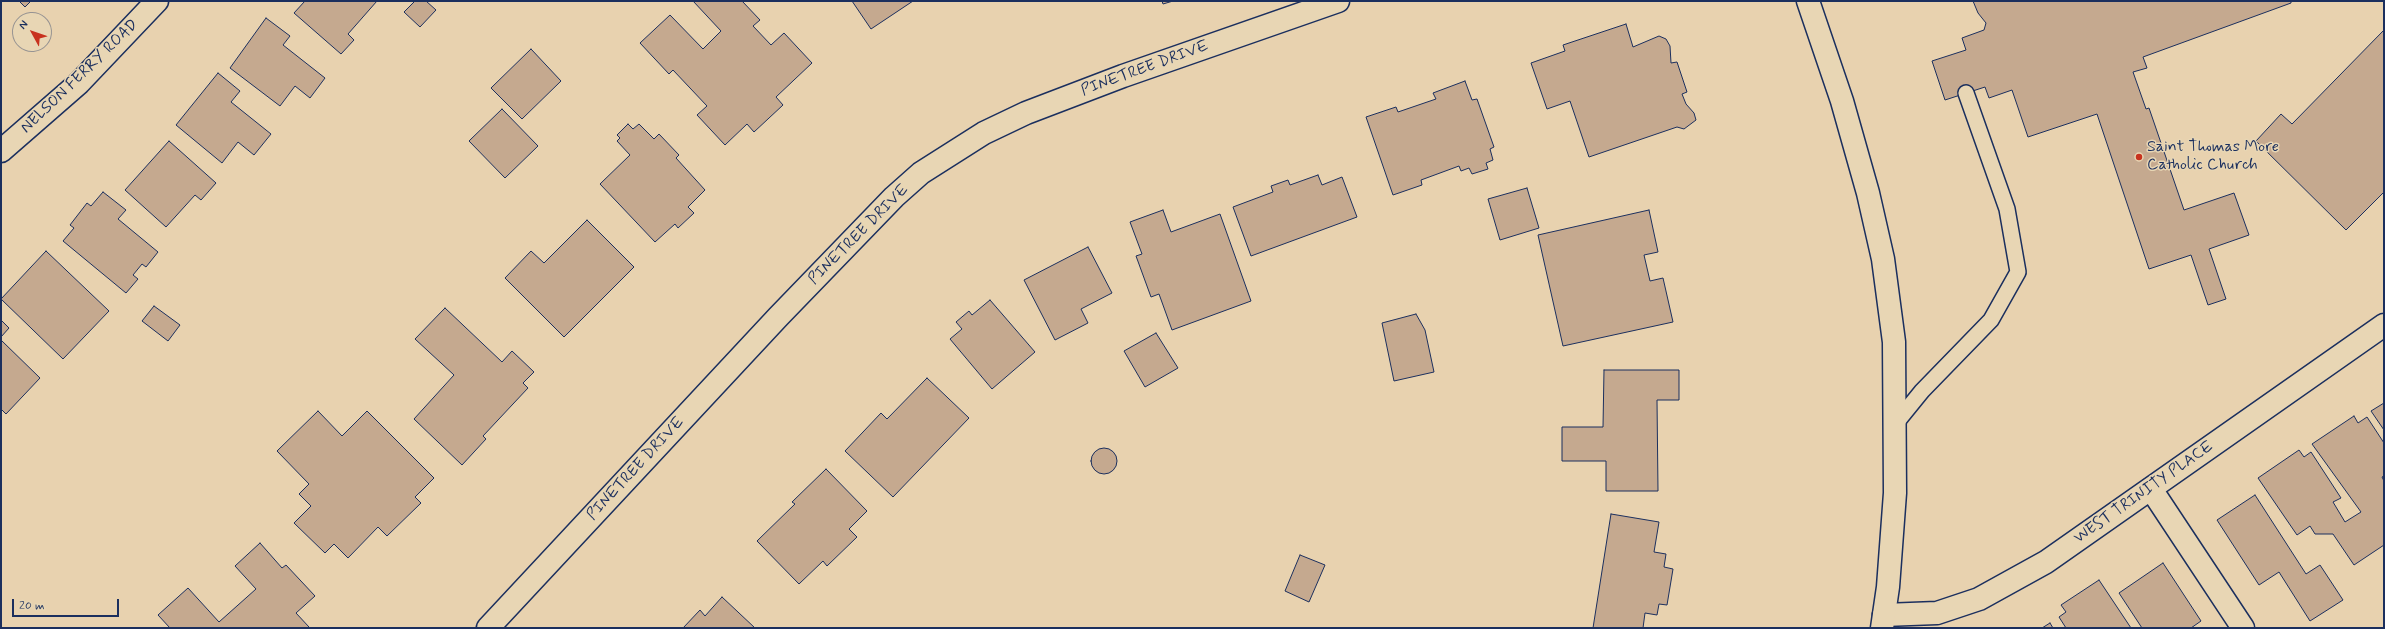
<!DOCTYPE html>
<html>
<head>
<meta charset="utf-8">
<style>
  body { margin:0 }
  #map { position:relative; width:2385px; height:629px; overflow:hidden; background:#e8d2af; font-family:Mynerve,sans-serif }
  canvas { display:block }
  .frame { position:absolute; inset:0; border:2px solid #1b2f5e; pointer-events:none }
  .north { position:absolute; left:12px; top:12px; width:40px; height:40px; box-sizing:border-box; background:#e8d6b4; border:1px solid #969392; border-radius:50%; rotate:310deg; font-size:11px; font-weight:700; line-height:16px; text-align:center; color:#1b2f5e }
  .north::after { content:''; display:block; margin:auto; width:14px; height:18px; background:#c8321e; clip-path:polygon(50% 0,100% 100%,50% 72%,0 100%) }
  .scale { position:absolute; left:12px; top:599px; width:107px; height:18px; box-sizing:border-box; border:2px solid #1b2f5e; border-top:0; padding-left:5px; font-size:12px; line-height:14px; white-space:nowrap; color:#1b2f5e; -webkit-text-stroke:3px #e8d6b4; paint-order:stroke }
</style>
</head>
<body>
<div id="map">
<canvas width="2385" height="629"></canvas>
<div class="frame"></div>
<div class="north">N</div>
<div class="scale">20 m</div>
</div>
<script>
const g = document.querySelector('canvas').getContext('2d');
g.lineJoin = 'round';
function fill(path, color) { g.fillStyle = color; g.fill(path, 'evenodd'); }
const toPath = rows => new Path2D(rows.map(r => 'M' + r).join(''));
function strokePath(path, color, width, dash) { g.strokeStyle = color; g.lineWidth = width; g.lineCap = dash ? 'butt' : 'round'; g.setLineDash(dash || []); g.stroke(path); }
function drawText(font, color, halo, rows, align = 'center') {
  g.font = font + ' Mynerve,sans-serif'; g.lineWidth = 3; g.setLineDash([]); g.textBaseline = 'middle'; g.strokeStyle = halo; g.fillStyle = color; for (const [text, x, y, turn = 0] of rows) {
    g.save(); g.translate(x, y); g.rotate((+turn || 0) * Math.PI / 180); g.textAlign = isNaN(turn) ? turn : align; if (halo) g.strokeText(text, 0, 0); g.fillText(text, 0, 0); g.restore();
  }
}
const building = toPath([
  [19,1,31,1,25,7,19,1],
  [305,1,377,1,348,34,354,40,341,54,294,13,305,1],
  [415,1,426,1,436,10,420,27,404,12,415,1],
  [693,1,742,1,760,20,753,26,771,45,784,33,812,63,776,97,783,105,754,132,747,124,725,145,697,115,707,106,673,70,669,74,640,43,670,15,703,49,721,31,693,1],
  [852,1,913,1,871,29,852,1],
  [1162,1,1173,1,1163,4,1162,1],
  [1973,1,2291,1,2291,3,2143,57,2147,68,2133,72,2146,109,2149,108,2184,210,2234,193,2249,235,2209,249,2226,299,2208,305,2191,255,2149,269,2097,114,2028,137,2012,90,1989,98,1985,87,1945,100,1932,61,1966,50,1962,38,1984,30,1986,23,1978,13,1973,1],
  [266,18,290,36,283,45,325,78,310,98,295,86,280,106,230,68,266,18],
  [1626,24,1633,47,1659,36,1666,39,1670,46,1671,63,1677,62,1687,92,1682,94,1686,104,1694,113,1696,120,1684,129,1677,127,1589,157,1570,101,1547,109,1531,63,1565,51,1563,45,1626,24],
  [2384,30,2384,192,2346,230,2256,141,2281,114,2292,124,2384,30],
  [531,49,561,81,522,119,491,88,531,49],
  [218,73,240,91,231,102,271,134,254,155,238,142,222,163,176,125,218,73],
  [1465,81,1472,100,1477,99,1494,147,1490,149,1493,160,1486,163,1488,169,1472,174,1469,168,1461,171,1459,166,1421,180,1422,185,1393,195,1366,117,1396,107,1398,112,1436,99,1433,93,1465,81],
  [502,109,538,146,505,178,469,141,502,109],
  [628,124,633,129,639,124,654,139,659,134,679,155,676,158,705,190,688,207,694,213,678,228,675,224,655,242,600,184,630,155,617,141,620,138,617,135,628,124],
  [169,141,216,183,201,200,195,195,166,227,125,190,169,141],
  [1318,175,1322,185,1342,177,1357,217,1251,256,1233,207,1273,192,1271,186,1288,180,1290,185,1318,175],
  [1527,188,1539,228,1500,240,1488,199,1527,188],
  [103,192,126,210,118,219,158,252,146,267,142,264,133,275,138,279,126,293,63,241,74,228,70,225,87,203,91,206,103,192],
  [1163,210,1171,232,1220,214,1251,301,1172,330,1159,294,1151,297,1136,256,1142,254,1130,222,1163,210],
  [1649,210,1658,252,1644,255,1650,281,1663,278,1673,322,1563,346,1538,235,1649,210],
  [587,220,634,267,564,337,505,278,531,251,544,263,587,220],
  [1088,247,1112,293,1081,309,1088,323,1055,340,1024,280,1088,247],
  [46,251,109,311,63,359,1,299,46,251],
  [990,300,1035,352,992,389,950,339,962,329,956,322,969,311,972,315,990,300],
  [154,306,180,325,168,341,142,321,154,306],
  [445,308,502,362,512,351,534,372,523,383,528,388,483,436,486,439,462,465,414,419,454,375,415,339,445,308],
  [1416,314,1425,330,1434,372,1394,381,1382,323,1416,314],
  [1,320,9,328,1,337,1,320],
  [1156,333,1178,368,1145,387,1124,351,1156,333],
  [1,340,40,378,6,414,1,409,1,340],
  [1604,370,1679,370,1679,400,1657,400,1658,491,1606,491,1606,461,1562,461,1562,427,1603,427,1604,370],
  [927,378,969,418,893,497,845,451,881,413,887,419,927,378],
  [2384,403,2384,430,2371,411,2384,403],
  [318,411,342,436,367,411,434,478,415,497,421,503,387,536,378,527,348,558,334,544,325,553,294,523,311,506,299,494,309,484,277,451,318,411],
  [2354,416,2358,423,2367,417,2384,443,2384,476,2382,477,2384,481,2384,545,2354,565,2333,534,2315,534,2310,526,2297,535,2258,478,2299,450,2304,457,2311,452,2341,498,2333,502,2345,522,2361,512,2312,444,2354,416],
  '1091 461a13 13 0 1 1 26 0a13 13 0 1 1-26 0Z',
  [826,469,867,511,849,529,857,537,827,566,823,561,799,584,757,541,795,504,792,502,826,469],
  [2255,495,2306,574,2320,565,2343,600,2310,621,2279,572,2259,585,2217,520,2255,495],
  [1611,514,1659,522,1654,552,1666,554,1664,567,1673,569,1667,605,1659,604,1657,615,1645,613,1643,628,1593,628,1611,514],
  [260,543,282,568,286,565,315,596,296,613,309,627,307,628,170,628,158,615,188,588,219,622,256,589,235,566,260,543],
  [1300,555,1325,565,1309,602,1285,591,1300,555],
  [2163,563,2201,621,2191,628,2142,628,2119,593,2163,563],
  [2099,580,2131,628,2066,628,2059,617,2066,612,2061,605,2099,580],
  [722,597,755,628,683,628,700,610,705,616,722,597],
  [2050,623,2053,628,2042,628,2050,623]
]);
const service = toPath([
  [1896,423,1922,391,1991,320,2018,272,2007,209,1966,93]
]);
const minor = toPath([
  [1,151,79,83,157,1],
  [2151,489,2243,628],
  [488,628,778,317,894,197,921,173,984,133,1026,113,1123,76,1338,1]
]);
const tertiary = toPath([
  [1884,615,1937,613,1979,599,2046,562,2384,325]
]);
const secondary = toPath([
  [1808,1,1842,101,1868,193,1883,259,1894,342,1895,493,1888,587,1882,628]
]);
const markers = [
  [2139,157,4,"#c8321e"]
];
const streetNames = [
  ["PINETREE DRIVE",1145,69,-20],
  ["NELSON FERRY ROAD",80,77,-44],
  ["PINETREE DRIVE",859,235,-45],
  ["PINETREE DRIVE",636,469,-47],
  ["WEST TRINITY PLACE",2144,493,-35]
];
const poiNames = [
  ["Saint Thomas More",2147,148],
  ["Catholic Church",2147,166]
];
fill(building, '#c5a98f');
strokePath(building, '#1b2f5e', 1);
strokePath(service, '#1b2f5e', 18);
strokePath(minor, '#1b2f5e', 25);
strokePath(tertiary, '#1b2f5e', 25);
strokePath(secondary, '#1b2f5e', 25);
strokePath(service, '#e8d6b4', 15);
strokePath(minor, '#e8d6b4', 22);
strokePath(tertiary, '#e8d6b4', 22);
strokePath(secondary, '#e8d6b4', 22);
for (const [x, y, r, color] of markers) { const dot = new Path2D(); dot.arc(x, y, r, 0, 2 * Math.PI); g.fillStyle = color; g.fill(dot); strokePath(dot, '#e8d6b4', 1.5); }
drawText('16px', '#1b2f5e', '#e8d6b4', streetNames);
drawText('16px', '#1b2f5e', '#e8d6b4', poiNames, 'left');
</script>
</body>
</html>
